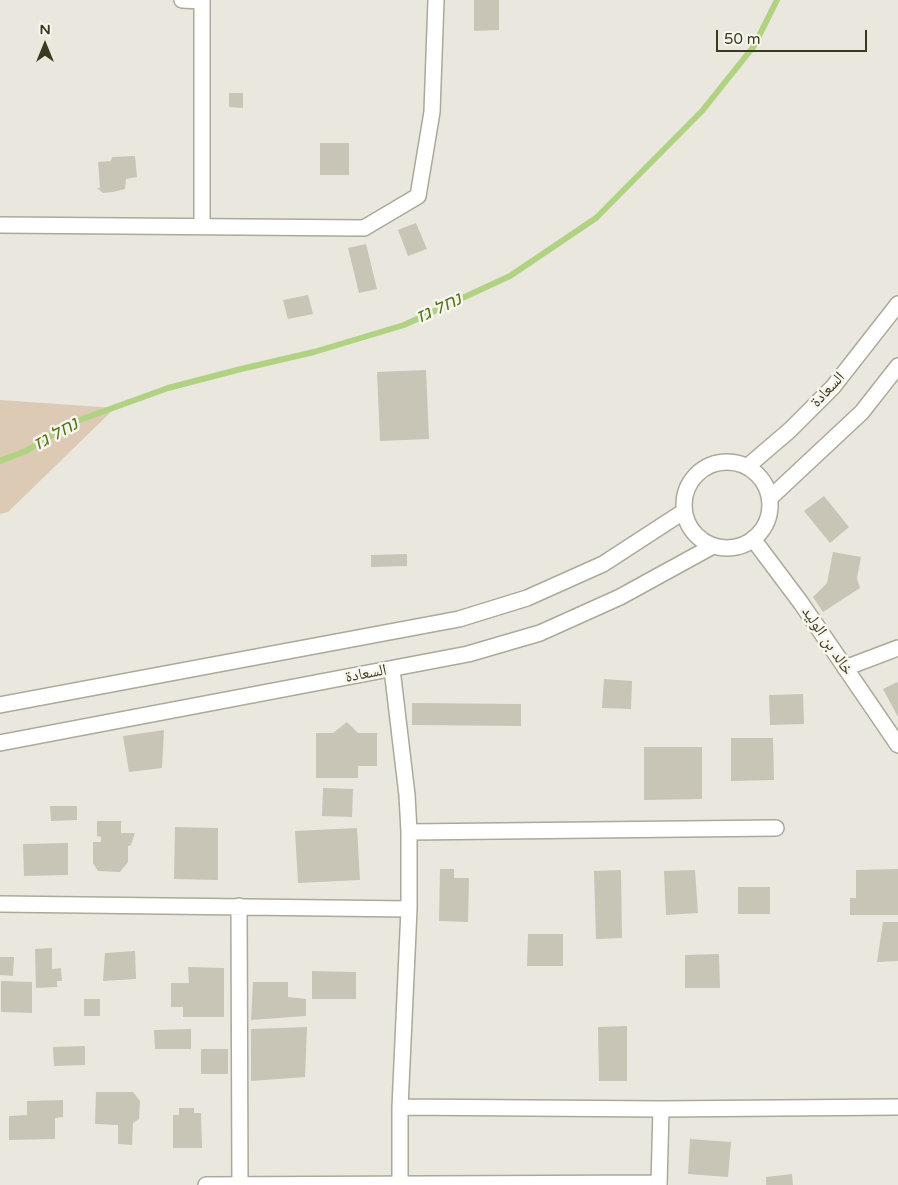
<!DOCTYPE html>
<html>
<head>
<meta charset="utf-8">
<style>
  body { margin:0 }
  #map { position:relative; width:898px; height:1185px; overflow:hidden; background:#eae8de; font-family:"Varela Round",sans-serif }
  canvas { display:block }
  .north { position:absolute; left:20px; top:20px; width:50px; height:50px; -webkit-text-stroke:4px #f7f5ee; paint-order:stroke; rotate:0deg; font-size:14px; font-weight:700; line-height:20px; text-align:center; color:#3a3a1f }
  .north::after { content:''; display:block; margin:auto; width:18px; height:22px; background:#3a3a1f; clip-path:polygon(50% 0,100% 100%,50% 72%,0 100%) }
  .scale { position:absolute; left:716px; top:30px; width:151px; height:22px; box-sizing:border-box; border:2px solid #3a3a1f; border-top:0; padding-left:6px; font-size:15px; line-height:18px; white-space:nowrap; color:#3a3a1f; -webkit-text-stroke:4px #f7f5ee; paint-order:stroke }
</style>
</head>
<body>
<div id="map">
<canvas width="898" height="1185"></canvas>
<div class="north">N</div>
<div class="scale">50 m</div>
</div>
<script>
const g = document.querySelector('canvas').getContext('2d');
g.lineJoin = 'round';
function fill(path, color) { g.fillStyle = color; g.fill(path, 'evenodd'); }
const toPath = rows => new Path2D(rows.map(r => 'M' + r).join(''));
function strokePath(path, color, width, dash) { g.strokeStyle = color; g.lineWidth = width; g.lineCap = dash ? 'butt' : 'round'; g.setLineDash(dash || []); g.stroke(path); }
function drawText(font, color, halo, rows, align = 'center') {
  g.font = font + ' "Varela Round","Noto Naskh Arabic","Noto Sans Hebrew",sans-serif'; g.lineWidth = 5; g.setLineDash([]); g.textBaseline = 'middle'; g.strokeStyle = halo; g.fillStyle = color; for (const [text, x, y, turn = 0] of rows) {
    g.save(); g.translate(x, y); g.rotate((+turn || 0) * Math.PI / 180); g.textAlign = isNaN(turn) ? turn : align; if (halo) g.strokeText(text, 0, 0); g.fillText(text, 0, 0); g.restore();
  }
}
const green = toPath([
  [0,400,115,408,8,512,0,514]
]);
const stream = toPath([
  [0,461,26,451,74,422,168,388,241,369,314,352,404,325,510,276,596,218,702,111,754,46,777,0]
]);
const building = toPath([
  [474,0,499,0,499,30,474,31],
  [229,93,243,93,243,108,229,107],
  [320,143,349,143,349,175,320,175],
  [135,156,137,177,126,179,125,189,113,192,103,193,97,188,100,188,98,162,111,161,112,157],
  [416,223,427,249,408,256,398,230],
  [366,244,377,289,359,293,348,248],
  [308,295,313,314,288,319,283,300],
  [426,370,429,439,380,441,377,372],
  [824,496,849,527,830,543,804,511],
  [833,552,861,557,857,578,860,588,823,612,813,597,827,583],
  [407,554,407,566,371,567,371,555],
  [604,679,632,681,631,709,602,708],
  [897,682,898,683,898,717,883,689],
  [803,694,804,724,770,725,769,695],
  [412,703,521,704,521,726,412,725],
  [347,722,358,733,377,733,377,766,358,766,358,778,316,778,316,733,333,733],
  [164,730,162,768,129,772,123,736],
  [731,738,773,738,774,780,731,781],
  [644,747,702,747,702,799,644,800],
  [323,788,353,789,352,817,322,816],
  [50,806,77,806,77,820,51,821],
  [97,821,121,821,121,833,135,833,131,845,128,846,128,862,120,872,98,871,93,863,93,842,101,842,101,837,97,836],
  [175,827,218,828,218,880,174,879],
  [357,828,360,880,298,883,295,831],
  [68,843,68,875,24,876,23,844],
  [440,869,454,869,454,878,469,878,468,922,439,921],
  [898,869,898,915,850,915,850,898,856,898,856,870],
  [621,870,622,938,596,939,594,871],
  [695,870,698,913,666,915,664,871],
  [738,887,770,887,770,914,738,914],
  [883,922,898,922,898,961,877,962],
  [528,934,563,934,563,966,527,966],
  [52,948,52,969,61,968,62,981,57,981,57,987,36,988,35,949],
  [135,951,136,979,103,981,105,953],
  [719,954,720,988,685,988,685,955],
  [0,957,14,957,13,976,0,975],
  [188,967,224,968,224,1017,183,1017,183,1007,171,1007,171,983,189,983],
  [312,971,356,972,356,999,312,999],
  [1,981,32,982,32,1013,1,1012],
  [253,982,288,982,288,997,306,999,306,1016,251,1020],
  [84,999,100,999,100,1016,84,1016],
  [627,1026,627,1081,599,1081,598,1027],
  [307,1027,305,1077,251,1081,251,1029],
  [191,1029,191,1049,155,1049,154,1030],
  [85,1046,85,1065,54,1066,53,1047],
  [201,1049,228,1049,228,1074,201,1074],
  [96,1092,133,1092,140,1101,139,1119,133,1123,132,1145,118,1144,118,1125,95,1124],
  [63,1100,63,1117,55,1118,55,1139,9,1140,9,1116,27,1115,27,1101],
  [179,1108,194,1108,194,1113,201,1113,202,1148,173,1148,173,1115,179,1115],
  [690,1139,731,1142,728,1177,688,1174],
  [792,1174,793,1185,766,1185,766,1177]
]);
const minor = toPath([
  [182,0,202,1],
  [0,225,364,228,418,196,432,112,436,0],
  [202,226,202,0],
  [753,539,801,603,898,745],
  [845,668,898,648],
  [392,669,407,795,409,832,409,909,400,1107,400,1183],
  [409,832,776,828],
  [0,904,409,909],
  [239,906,240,1185],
  [400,1107,661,1109,898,1107],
  [206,1185,659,1183],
  [659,1185,661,1109]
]);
const tertiary = toPath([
  '684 505a43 43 0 1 1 86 0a43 43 0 1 1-86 0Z',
  [748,466,790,430,833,387,898,304],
  [770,498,862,412,898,366],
  [0,705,459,619,527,598,603,564,683,512],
  [0,743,468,654,540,633,620,597,713,546]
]);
const streetNames = [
  ["السعادة",828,390,-47],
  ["خالد بن الوليد",827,641,56],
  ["السعادة",366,674,-11]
];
const waterNames = [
  ["נחל גז",439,309,-25],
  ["נחל גז",56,435,-29]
];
fill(green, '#dccab5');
strokePath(stream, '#b2d283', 6);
fill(building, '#c8c4b6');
strokePath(minor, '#aba999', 18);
strokePath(tertiary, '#aba999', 18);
strokePath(minor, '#fff', 15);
strokePath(tertiary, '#fff', 15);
drawText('16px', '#3a3a1f', '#f7f5ee', streetNames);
drawText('italic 18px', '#4f7718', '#f7f5ee', waterNames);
</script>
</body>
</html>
